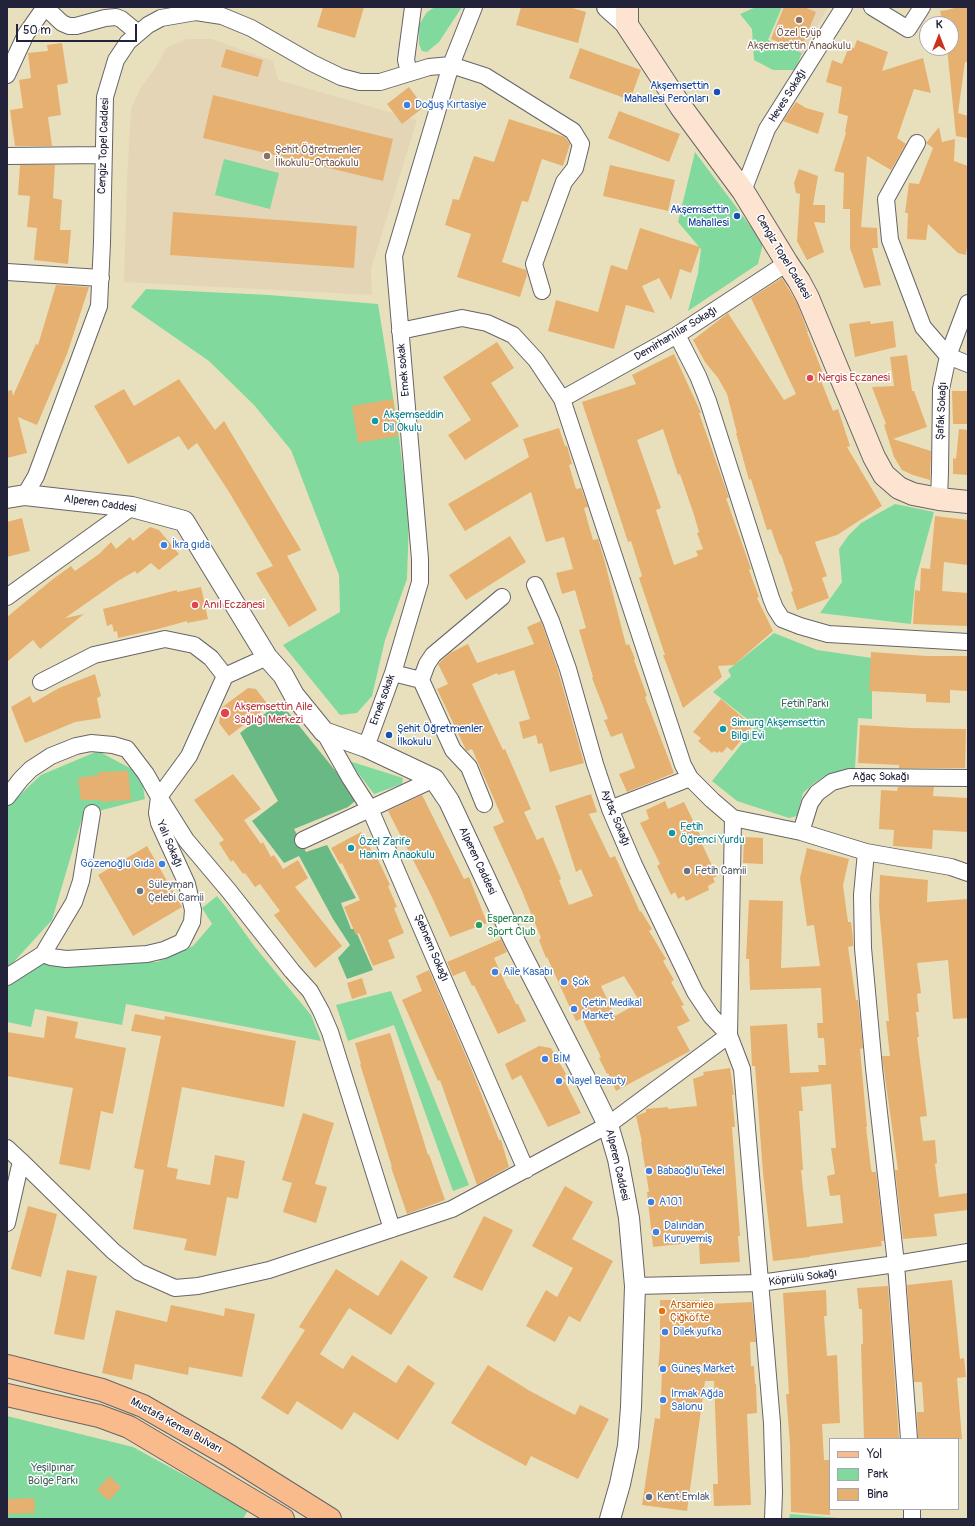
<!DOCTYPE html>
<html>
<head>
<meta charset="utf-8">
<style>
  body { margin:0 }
  #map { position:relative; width:975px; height:1526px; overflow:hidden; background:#e8e0bc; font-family:Pangolin,sans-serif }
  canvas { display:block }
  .frame { position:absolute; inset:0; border:8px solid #22223b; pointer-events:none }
  .legend { position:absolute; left:829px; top:1438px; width:130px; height:72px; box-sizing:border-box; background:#fff; border:1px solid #a7a7b1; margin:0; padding:5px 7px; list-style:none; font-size:12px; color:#22223b }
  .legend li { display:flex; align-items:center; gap:8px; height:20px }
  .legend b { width:20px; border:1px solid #a7a7b1 }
  .north { position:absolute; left:919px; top:16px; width:40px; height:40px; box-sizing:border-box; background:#fff; border:1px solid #a7a7b1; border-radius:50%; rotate:0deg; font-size:11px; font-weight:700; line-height:16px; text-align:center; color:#22223b }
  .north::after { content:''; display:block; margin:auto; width:14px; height:18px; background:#c8321e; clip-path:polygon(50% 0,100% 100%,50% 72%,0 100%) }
  .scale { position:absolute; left:16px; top:24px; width:121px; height:18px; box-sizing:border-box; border:2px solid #22223b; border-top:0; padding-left:5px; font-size:12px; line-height:14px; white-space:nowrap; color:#22223b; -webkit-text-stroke:3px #fff; paint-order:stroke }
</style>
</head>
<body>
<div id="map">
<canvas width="975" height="1526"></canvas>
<div class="frame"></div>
<ul class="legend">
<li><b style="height:5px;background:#fabb8c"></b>Yol</li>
<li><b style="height:11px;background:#81d99d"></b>Park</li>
<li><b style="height:11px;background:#e6b070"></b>Bina</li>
</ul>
<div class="north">K</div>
<div class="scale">50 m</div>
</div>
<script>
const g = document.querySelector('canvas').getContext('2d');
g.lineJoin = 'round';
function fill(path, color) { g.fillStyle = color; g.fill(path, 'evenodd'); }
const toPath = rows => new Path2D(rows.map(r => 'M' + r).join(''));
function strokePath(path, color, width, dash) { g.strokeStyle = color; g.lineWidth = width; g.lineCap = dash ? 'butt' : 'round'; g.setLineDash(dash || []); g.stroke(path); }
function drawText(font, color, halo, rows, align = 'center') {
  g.font = font + ' Pangolin,sans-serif'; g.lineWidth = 3; g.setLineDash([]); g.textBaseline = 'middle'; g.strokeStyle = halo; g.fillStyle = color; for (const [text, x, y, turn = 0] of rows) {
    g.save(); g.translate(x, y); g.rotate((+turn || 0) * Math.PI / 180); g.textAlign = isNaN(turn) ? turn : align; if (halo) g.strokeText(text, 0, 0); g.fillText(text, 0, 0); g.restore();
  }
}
const built = toPath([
  [783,7,828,7,814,32,804,54,770,39],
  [186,39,212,39,273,61,278,80,417,120,371,269,372,295,124,282,127,179,131,109,140,89,155,68,166,48]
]);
const green = toPath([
  [435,7,462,7,439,42,427,52,422,51,419,44,419,25,427,12],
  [756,7,782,7,768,40,802,53,795,70,773,70,754,60,752,29,740,14],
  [695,152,763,243,758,264,688,311,698,273,701,249,678,222],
  [224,159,279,173,270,209,215,195],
  [146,289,269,295,378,304,397,422,409,517,407,579,385,640,372,696,357,713,340,715,283,645,340,612,339,575,291,450,254,405,209,361,131,307],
  [895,504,934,512,915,582,911,624,820,613,842,582,839,549,848,536,861,523],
  [774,633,817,650,872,658,872,719,858,718,855,768,845,774,825,776,813,784,803,793,797,816,789,818,737,801,712,781,756,726,713,692,731,676,728,670],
  [98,751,141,774,145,799,83,815,52,920,11,965,7,966,7,807,41,775],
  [349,761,403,778,402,784,374,794],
  [217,896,226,907,255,947,311,1015,321,1041,126,1004,122,1025,35,1009,31,1027,7,1022,7,986,42,963,157,962,193,946,212,924,202,908],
  [391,991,469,1185,453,1191,394,1025,348,1041,336,1005],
  [7,1416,133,1447,248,1510,243,1519,7,1519],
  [790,1514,839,1518,839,1519,789,1519]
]);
const forest = toPath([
  [280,702,354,794,355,801,348,807,294,829,306,852,327,845,356,898,341,903,351,929,355,929,373,970,347,979,338,958,350,945,333,919,299,856,284,863,252,821,278,801,240,733]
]);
const building = toPath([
  [323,7,364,7,355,38,317,27],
  [521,7,569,7,586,12,578,43,516,25],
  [784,7,804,7,816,12,800,51,771,39],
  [958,7,968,7,968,62,965,62,958,113,968,116,968,138,956,136,947,48,951,48,951,24,943,24,940,11,947,10],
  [857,40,888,52,882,71,923,58,931,93,914,89,897,138,906,144,891,170,867,156,861,227,877,228,878,248,872,248,881,285,864,288,850,248,850,209,843,209,844,173,834,171,846,133,845,132,848,116,838,113,842,87,826,82,832,60,842,64,849,47,854,48],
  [62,43,68,83,57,85,61,115,48,117,52,146,15,146,10,110,23,108,19,80,31,78,28,53,48,51,47,45],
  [580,48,641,70,630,100,569,78],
  [226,49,263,60,258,77,221,67],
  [409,87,424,107,402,124,387,104],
  [213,95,393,139,383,181,203,138],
  [796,102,806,108,824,113,818,134,783,121],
  [619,111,680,134,669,162,608,138],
  [509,119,565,137,570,144,563,166,542,159,528,202,522,201,502,262,526,270,527,275,520,297,457,277,471,234,445,225,453,199,459,200,474,156,494,162],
  [939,127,942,142,955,139,954,161,968,166,968,237,966,255,958,253,928,224,926,240,907,239,908,213,905,213,909,183,919,184,933,148,926,143],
  [20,165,55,165,53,198,62,200,60,230,71,230,68,264,34,260,37,228,27,227,30,196,18,195],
  [610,165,675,180,668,211,603,196],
  [799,169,818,176,813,205,825,205,825,223,814,222,824,252,807,260,797,241,800,194,796,193,794,183],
  [173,212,357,226,354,268,170,255],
  [640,228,700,247,691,273,680,269,671,300,659,278,642,286,655,313,626,305,614,349,548,331,556,300,598,312,611,265,627,270],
  [782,278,797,303,808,332,807,332,824,376,820,378,833,411,838,409,850,446,847,447,882,506,837,535,815,542,827,576,822,578,829,598,797,610,791,592,793,591,781,554,780,555,771,529,767,530,751,479,749,480,736,433,737,433,727,394,718,378,705,362,693,340,728,313,784,400,796,394,751,298],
  [56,285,89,287,67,354,37,425,18,417,27,453,7,458,7,391,12,390,13,396,36,344,38,345],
  [870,321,871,324,893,321,896,347,855,357,849,324],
  [497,342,514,368,491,383,519,426,465,460,448,435,471,420,443,377],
  [674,354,701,413,699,413,729,498,726,498,751,569,749,570,759,597,757,598,773,631,734,665,718,666,722,677,683,708,663,655,665,655,639,578,642,576,631,541,628,542,582,402,636,384,632,375],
  [663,429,678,475,680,474,694,515,699,532,697,533,703,549,696,551,698,556,674,565,656,510,661,508,637,440],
  [907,355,912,391,914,391,927,427,893,439,931,451,930,480,913,475,902,470,894,457,884,425,886,424,872,387,894,386,890,357],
  [179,379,215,430,224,421,301,550,287,556,317,610,289,627,256,573,273,566,229,492,197,443,188,450,179,436,128,464,94,406,124,389,134,406],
  [952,391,968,391,968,424,953,424],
  [393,399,398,436,358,443,352,406],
  [559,428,565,446,567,446,572,464,569,465,576,489,581,488,588,507,584,508,593,540,598,539,604,559,626,645,629,644,635,659,634,660,647,696,645,697,674,773,627,792,619,774,635,768,622,733,611,737,604,720,608,719,592,678,593,677,579,630,586,628,575,590,562,594,556,573,573,569,564,537,546,542,531,492,465,531,448,504,529,457,523,439],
  [959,429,968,430,968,475,953,474,953,458,956,459],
  [935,516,968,520,968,565,944,562,942,591,968,593,968,626,913,624,915,590,920,591,921,568,930,569],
  [22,518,30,551,7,557,7,522],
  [150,527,159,530,179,554,159,570,151,563,137,574,135,571,118,581,65,618,84,614,40,649,33,640,7,662,7,617,53,579,71,566,75,571,99,554,111,542,116,549,130,537,133,541],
  [510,536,526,562,466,600,449,575],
  [201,587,208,619,187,623,187,621,158,629,118,638,117,631,114,632,112,624,107,626,103,609,177,590,177,592],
  [541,621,557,667,584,763,550,772,542,743,538,744,536,735,523,739,519,722,530,719,514,670,498,675,497,673,472,684,503,750,505,749,531,809,524,812,537,840,543,837,561,879,559,880,569,905,593,896,581,869,576,872,555,806,591,794,597,812,589,814,610,858,615,856,640,912,641,911,652,929,649,931,666,959,663,961,674,980,671,982,684,1005,681,1006,690,1021,677,1027,690,1051,616,1091,608,1073,607,1074,599,1058,601,1057,582,1018,576,1021,547,957,546,958,539,940,541,938,522,891,493,827,504,822,472,749,467,751,466,750,437,689,448,684,438,664,450,653,468,644,477,663,534,644,527,627],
  [624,976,640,1002,615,1016,601,986],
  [871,652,927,656,968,656,968,691,950,690,950,703,926,702,926,694,869,691],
  [95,674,101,696,97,698,101,718,75,722,25,743,11,707,30,696,33,703,59,688],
  [248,688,256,689,269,706,229,736,219,723,221,708],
  [721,699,753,726,732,751,727,747,722,753,719,751,717,753,714,751,712,753,698,741,701,738,693,732],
  [860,725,911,728,966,729,965,768,899,768,899,765,858,763],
  [128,771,131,800,101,802,101,800,81,800,78,778,99,775,98,772],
  [233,774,261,809,244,820,261,844,263,842,271,857,274,855,283,869,298,860,308,878,295,887,342,946,315,968,274,915,280,911,260,884,255,887,245,873,243,874,233,860,231,862,219,843,224,840,194,800],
  [898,787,934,787,933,796,968,798,968,832,933,830,932,849,893,846,894,830,879,829,881,790,897,791],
  [422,795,464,879,469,877,487,923,450,937,430,893,388,811],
  [665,801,668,809,684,802,704,843,702,844,717,876,713,878,715,882,708,886,709,890,686,901,684,896,678,899,675,892,671,895,657,866,660,864,640,823,649,819,646,810],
  [361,832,372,851,374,851,390,885,388,886,397,907,394,908,404,933,388,940,395,958,373,966,359,933,356,935,344,907,360,900,342,863,340,864,331,848],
  [744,837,763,838,763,864,743,863],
  [147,846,182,907,133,936,98,875],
  [807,848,849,859,843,885,848,922,851,922,853,939,853,946,848,947,856,1000,858,1000,863,1048,860,1049,867,1127,866,1127,871,1169,872,1172,876,1172,884,1241,881,1241,882,1246,810,1256,810,1257,773,1261,763,1173,755,1066,752,1066,750,1026,787,1024,790,1073,819,1072,818,1065,826,1065,824,1038,818,1038,817,1023,823,1023,821,988,750,990,749,959,746,959,749,900,783,901,781,968,820,966,814,925,807,926,800,878],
  [831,1084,836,1148,831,1148,835,1174,827,1176,830,1196,840,1195,843,1223,807,1227,801,1170,803,1170,799,1111,803,1111,801,1087],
  [880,875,928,880,927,902,968,899,968,1018,953,1019,948,960,917,963,921,993,917,994,919,1012,916,1012,919,1037,917,1037,927,1116,920,1117,923,1141,935,1140,937,1163,935,1164,939,1197,968,1193,968,1210,934,1214,937,1236,903,1239,895,1170,898,1170,882,1056,890,1056,886,1021,889,1021,879,907],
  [501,939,507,952,494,958,508,989,509,989,516,1004,518,1004,526,1021,498,1034,474,985,472,986,465,971,453,976,447,962],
  [429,970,471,1068,499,1140,501,1140,509,1167,477,1185,440,1080,438,1081,402,1000,422,991,416,976],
  [362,978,367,994,352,999,347,983],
  [135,1014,164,1020,165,1016,296,1041,284,1107,182,1087,167,1167,178,1169,176,1179,210,1185,215,1155,245,1161,238,1199,227,1197,216,1256,184,1250,187,1239,133,1229,144,1170,134,1168,161,1036,131,1031],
  [47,1016,78,1022,75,1038,126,1048,113,1114,101,1111,90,1170,59,1164,73,1088,7,1076,7,1032,44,1038],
  [390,1033,428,1155,429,1154,445,1200,407,1214,391,1167,392,1167,360,1064,361,1064,355,1043],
  [539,1046,551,1048,566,1074,564,1076,566,1079,564,1080,581,1113,548,1127,521,1075,512,1080,505,1064],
  [730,1068,734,1095,732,1095,735,1127,732,1127,740,1236,738,1236,740,1262,700,1264,699,1242,653,1247,647,1192,649,1192,641,1142,642,1142,636,1116,646,1112,646,1109,668,1107,668,1109,697,1106,693,1079,704,1075,703,1072],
  [303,1113,334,1123,315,1184,327,1187,316,1223,283,1212,292,1183,282,1180],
  [565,1186,593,1202,572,1239,613,1261,580,1322,569,1316,555,1342,526,1326,546,1290,557,1297,573,1268,532,1246],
  [28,1206,57,1214,41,1277,11,1269],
  [484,1216,513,1230,482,1291,453,1277],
  [401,1260,428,1277,391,1335,349,1308,320,1354,343,1369,352,1355,396,1383,408,1365,435,1383,398,1440,354,1412,342,1430,297,1401,288,1415,261,1398,305,1330,299,1327,336,1269,378,1296],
  [67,1270,97,1276,84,1340,54,1334],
  [952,1280,960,1359,964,1358,966,1377,957,1378,962,1439,918,1439,917,1412,924,1412,922,1382,914,1382,907,1285],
  [888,1286,899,1439,864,1439,861,1344,863,1344,862,1309,859,1309,857,1288],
  [826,1290,827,1316,824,1316,827,1356,837,1355,840,1423,822,1424,824,1460,830,1460,830,1515,791,1512,790,1444,786,1394,789,1394,783,1293],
  [660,1300,707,1300,707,1304,752,1302,756,1342,750,1342,751,1366,754,1366,755,1384,756,1384,757,1413,747,1414,751,1505,714,1506,713,1484,718,1484,714,1381,705,1381,687,1511,642,1505,655,1418,660,1419,662,1371,658,1371,660,1346],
  [171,1305,224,1316,225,1308,255,1314,242,1377,189,1367,188,1375,135,1364,132,1380,102,1373,116,1310,167,1322],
  [488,1365,530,1391,575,1415,580,1405,609,1419,578,1479,531,1456,526,1466,479,1440,451,1423],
  [109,1476,121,1487,109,1501,97,1490],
  [34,1498,35,1513,7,1514,7,1499]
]);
const minor = toPath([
  [45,7,62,23,69,26,76,26,105,18,116,17,121,19,138,33],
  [872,7,908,29,922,7],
  [409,73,406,60,413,7],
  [7,75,26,34,45,7],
  [917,143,886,199,890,240,923,327,948,356,968,364],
  [7,156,103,155],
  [743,191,767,129,844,7],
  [7,272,101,278],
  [400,331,462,318,487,323,513,335,536,360,562,399,683,765,690,778,712,800,733,818,801,832,866,852,951,867,968,873],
  [677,335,698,376,708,401,771,598,775,608,782,619,800,626,828,634,968,642],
  [562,399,677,335,787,263],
  [25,495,36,476,99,306,102,243,105,97,116,60,128,42,148,25,161,18,196,12,222,16,251,28,312,63,341,77,360,82,380,82,429,67,451,65,485,76,573,131,581,144,575,168,564,182,534,264,542,291],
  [939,499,940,472,941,389,948,356,968,303],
  [7,597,132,507],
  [267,657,225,676,189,756,159,797,186,840,229,891,292,971,310,991,321,1011,330,1032,392,1229],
  [393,673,421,680,453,750,469,767,484,804],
  [421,680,427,664,433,655,502,597],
  [41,682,94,655,165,639,194,645,211,658,225,676],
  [324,732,350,778,370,809,526,1170],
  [366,747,393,673,420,582,420,559,394,256,451,65,474,7],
  [7,797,21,779,31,769,51,756,76,746,91,743,113,745,127,749,146,774,159,797,157,813,159,823,187,884,193,910,192,922,182,942,164,950,147,954,66,959,51,957,43,954],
  [610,809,690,778],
  [733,818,729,1035,742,1069,772,1423,774,1492,773,1519],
  [801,832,810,803,817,793,832,782,850,777,968,778],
  [303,840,434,779],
  [866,852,862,895,863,948,874,1068,896,1264,909,1439],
  [7,977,43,954,74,902,81,881,92,813],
  [7,1148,21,1161],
  [7,1223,21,1161,113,1251,139,1272,175,1288,198,1286,269,1270,452,1209,608,1125,729,1035,711,1016,695,992,634,865,610,809,595,764,568,669,551,621,535,585],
  [635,1286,760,1283,896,1264,968,1252],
  [912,1509,912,1519]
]);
const tertiary = toPath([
  [607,7,627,25],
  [7,498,25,495,132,507,184,521,267,657,283,675,294,695,324,732,366,747,434,779,449,801,515,942,585,1078,608,1125,618,1159,629,1218,635,1286,631,1407,628,1446,620,1484,610,1519]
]);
const secondary = toPath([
  [627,7,627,25,681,107,743,191,787,263,799,281,808,298,874,457,884,475,899,488,913,494,939,499,968,502]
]);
const primary = toPath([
  [7,1366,102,1390,143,1406,228,1455,330,1519],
  [7,1395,99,1416,129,1427,283,1519]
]);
const markers = [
  [799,20,4,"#8d6e63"],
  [717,92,4,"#1a4fb4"],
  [407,105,4,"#3f7fe0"],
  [267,156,4,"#8d6e63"],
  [737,216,4,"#1a4fb4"],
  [810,378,4,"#e0444e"],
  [375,421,4,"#0f9aa8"],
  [164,545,4,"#3f7fe0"],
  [195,605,4,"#e0444e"],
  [225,713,5,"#e0444e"],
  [723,729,4,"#0f9aa8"],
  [389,735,4,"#1a4fb4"],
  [672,833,4,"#0f9aa8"],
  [351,848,4,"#0f9aa8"],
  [162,864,4,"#3f7fe0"],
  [687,871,4,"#6b7280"],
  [140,891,4,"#6b7280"],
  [479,925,4,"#2e9e5b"],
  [495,972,4,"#3f7fe0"],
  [564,982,4,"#3f7fe0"],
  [574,1009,4,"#3f7fe0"],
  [545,1059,4,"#3f7fe0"],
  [559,1081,4,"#3f7fe0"],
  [649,1171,4,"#3f7fe0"],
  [651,1202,4,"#3f7fe0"],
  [656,1232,4,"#3f7fe0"],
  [662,1311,4,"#e8710a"],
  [665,1332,4,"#3f7fe0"],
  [663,1369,4,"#3f7fe0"],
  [663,1400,4,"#3f7fe0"],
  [649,1497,4,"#5c6f8a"]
];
const educationNames = [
  ["Özel Eyüp",799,33],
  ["Akşemsettin Anaokulu",799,46],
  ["Şehit Öğretmenler",275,150,"left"],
  ["İlkokulu-Ortaokulu",275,163,"left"]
];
const transitNames = [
  ["Akşemsettin",709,86],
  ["Mahallesi Peronları",709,99],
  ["Akşemsettin",729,210],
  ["Mahallesi",729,223],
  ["Şehit Öğretmenler",397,729,"left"],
  ["İlkokulu",397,742,"left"]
];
const streetNames = [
  ["Heves Sokağı",788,96,-58],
  ["Cengiz Topel Caddesi",104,146,-88],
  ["Cengiz Topel Caddesi",783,257,59],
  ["Demirhanlılar Sokağı",676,334,-31],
  ["Emek sokak",404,370,-95],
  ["Şafak Sokağı",942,411,-87],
  ["Alperen Caddesi",100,504,8],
  ["Emek sokak",383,700,-70],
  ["Ağaç Sokağı",881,777],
  ["Aytaç Sokağı",615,818,68],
  ["Yalı Sokağı",169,844,67],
  ["Alperen Caddesi",477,861,65],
  ["Şebnem Sokağı",431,948,67],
  ["Alperen Caddesi",617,1165,77],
  ["Köprülü Sokağı",803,1278,-8],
  ["Mustafa Kemal Bulvarı",176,1426,29]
];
const shopNames = [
  ["Doğuş Kırtasiye",415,105],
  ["İkra gıda",172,545],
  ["Gözenoğlu Gıda",154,864,"right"],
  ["Aile Kasabı",503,972],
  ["Şok",572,982],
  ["Çetin Medikal",582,1003],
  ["Market",582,1016],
  ["BİM",553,1059],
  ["Nayel Beauty",567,1081],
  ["Babaoğlu Tekel",657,1171],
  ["A101",659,1202],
  ["Dalından",664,1226],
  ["Kuruyemiş",664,1239],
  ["Dilek yufka",673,1332],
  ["Güneş Market",671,1369],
  ["Irmak Ağda",671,1394],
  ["Salonu",671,1407]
];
const healthNames = [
  ["Nergis Eczanesi",818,378],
  ["Anıl Eczanesi",203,605],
  ["Akşemsettin Aile",234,707],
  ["Sağlığı Merkezi",234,720]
];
const cultureNames = [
  ["Akşemseddin",383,415],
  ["Dil Okulu",383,428],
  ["Simurg Akşemsettin",731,723],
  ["Bilgi Evi",731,736],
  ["Fetih",680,827],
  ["Öğrenci Yurdu",680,840],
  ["Özel Zarife",359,842],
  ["Hanım Anaokulu",359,855]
];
const parkNames = [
  ["Fetih Parkı",805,704],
  ["Yeşilpınar",53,1468],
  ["Bölge Parkı",53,1481]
];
const worshipNames = [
  ["Fetih Camii",695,871],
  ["Süleyman",148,885],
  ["Çelebi Camii",148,898]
];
const leisureNames = [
  ["Esperanza",487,919],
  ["Sport Club",487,932]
];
const foodNames = [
  ["Arsamiea",670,1305],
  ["Çiğköfte",670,1318]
];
const serviceNames = [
  ["Kent Emlak",657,1497]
];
fill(built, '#e5d5b7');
fill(green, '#81d99d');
fill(forest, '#68b984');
fill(building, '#e6b070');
strokePath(minor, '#676468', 18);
strokePath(tertiary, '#676468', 22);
strokePath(secondary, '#676468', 24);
strokePath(primary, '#676468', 24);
strokePath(minor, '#fff', 16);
strokePath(tertiary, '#fff', 20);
strokePath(secondary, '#fde4d1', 22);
strokePath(primary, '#fabb8c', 22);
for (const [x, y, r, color] of markers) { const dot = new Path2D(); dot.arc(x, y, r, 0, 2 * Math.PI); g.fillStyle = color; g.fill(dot); strokePath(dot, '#fff', 1.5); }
drawText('11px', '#785e54', '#fff', educationNames);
drawText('11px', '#164399', '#fff', transitNames, 'right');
drawText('11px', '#22223b', '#fff', streetNames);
drawText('11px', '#366cbe', '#fff', shopNames, 'left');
drawText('11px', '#be3a42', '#fff', healthNames, 'left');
drawText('11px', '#0d838f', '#fff', cultureNames, 'left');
drawText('11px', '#43625d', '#fff', parkNames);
drawText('11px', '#5b616d', '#fff', worshipNames, 'left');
drawText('11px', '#27864d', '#fff', leisureNames, 'left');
drawText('11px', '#c56008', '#fff', foodNames, 'left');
drawText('11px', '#4e5e75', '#fff', serviceNames, 'left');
</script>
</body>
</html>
